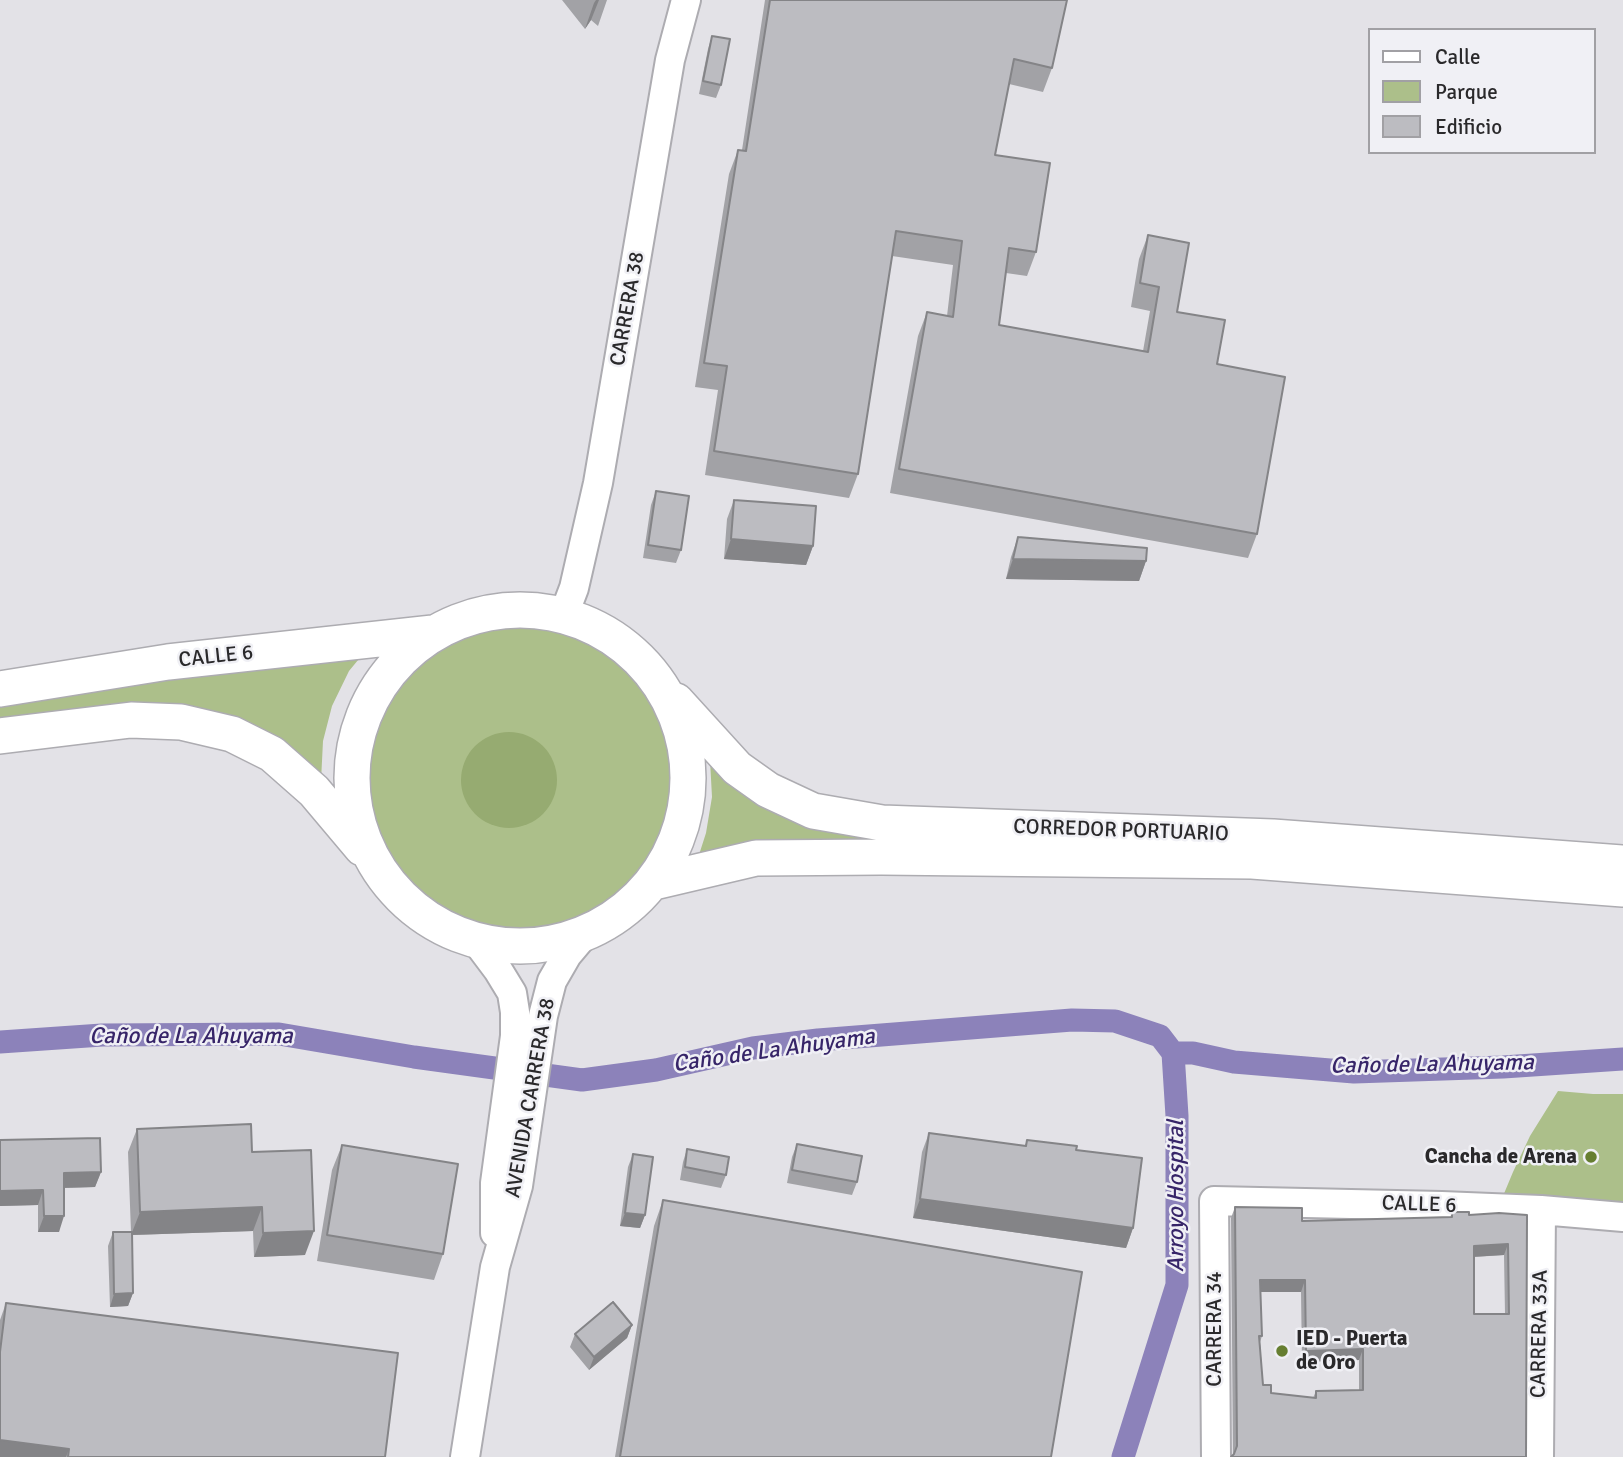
<!DOCTYPE html>
<html>
<head>
<meta charset="utf-8">
<style>
  body { margin:0 }
  #map { position:relative; width:1623px; height:1457px; overflow:hidden; background:#e3e2e7; font-family:Signika,sans-serif }
  canvas { display:block }
  .legend { position:absolute; left:1368px; top:28px; width:228px; height:126px; box-sizing:border-box; background:#f0f0f5; border:2px solid #a1a0a4; margin:0; padding:9px 12px; list-style:none; font-size:21px; color:#2a292b }
  .legend li { display:flex; align-items:center; gap:14px; height:35px }
  .legend b { width:35px; border:2px solid #a1a0a4 }
</style>
</head>
<body>
<div id="map">
<canvas width="1623" height="1457"></canvas>
<ul class="legend">
<li><b style="height:9px;background:#fff"></b>Calle</li>
<li><b style="height:19px;background:#acbf8a"></b>Parque</li>
<li><b style="height:19px;background:#bcbcc1"></b>Edificio</li>
</ul>
</div>
<script>
const g = document.querySelector('canvas').getContext('2d');
g.lineJoin = 'round';
function fill(path, color) { g.fillStyle = color; g.fill(path, 'evenodd'); }
const toPath = rows => new Path2D(rows.map(r => 'M' + r).join(''));
function strokePath(path, color, width, dash) { g.strokeStyle = color; g.lineWidth = width; g.lineCap = dash ? 'butt' : 'round'; g.setLineDash(dash || []); g.stroke(path); }
function drawText(font, color, halo, rows, align = 'center') {
  g.font = font + ' Signika,sans-serif'; g.lineWidth = 5; g.setLineDash([]); g.textBaseline = 'middle'; g.strokeStyle = halo; g.fillStyle = color; for (const [text, x, y, turn = 0] of rows) {
    g.save(); g.translate(x, y); g.rotate((+turn || 0) * Math.PI / 180); g.textAlign = isNaN(turn) ? turn : align; if (halo) g.strokeText(text, 0, 0); g.fillText(text, 0, 0); g.restore();
  }
}
const green = toPath([
  '369 778a151 151 0 1 1 302 0a151 151 0 1 1-302 0Z',
  [368,648,349,671,332,706,323,741,321,781,279,742,0,726,0,702,173,679],
  [710,760,861,832,861,842,697,861,706,833,712,797],
  [1558,1091,1593,1094,1623,1094,1623,1204,1503,1196,1513,1172,1530,1136]
]);
const forest = toPath([
  '461 780a48 48 0 1 1 96 0a48 48 0 1 1-96 0Z'
]);
const canal = toPath([
  [0,1042,102,1035,279,1034,414,1057,582,1080,656,1070,753,1048,818,1040,1072,1020,1115,1021,1160,1036,1173,1053,1193,1053,1234,1062,1354,1072,1503,1067,1623,1059],
  [1123,1457,1177,1285,1177,1116,1173,1053]
]);
const minor = toPath([
  [563,617,574,588,598,483,670,60,686,0],
  [477,942,498,970,512,993,515,1012,515,1036,495,1183,495,1233],
  [465,1457,495,1267,518,1186,543,1016,552,981,567,955,583,936],
  [1216,1457,1214,1201,1442,1206,1541,1210,1623,1217],
  [1539,1457,1541,1210]
]);
const major = toPath([
  '352 778a168 168 0 1 1 336 0a168 168 0 1 1-336 0Z',
  [0,689,168,662,433,633],
  [676,701,737,768,768,790,813,811,882,823,1273,837,1623,863],
  [0,736,131,720,181,722,232,734,272,754,314,791,362,848],
  [654,882,756,858,881,857,1252,861,1623,889]
]);
const wall = toPath([
  [562,0,607,0,598,26,591,20,585,29],
  [765,0,1067,0,1052,68,1043,92,1009,84,995,155,1036,252,1027,276,1006,273,999,325,1143,351,1150,311,1131,307,1139,259,1148,235,1177,312,1217,364,1257,534,1248,558,890,493,918,336,927,312,947,316,953,265,892,256,858,474,849,498,705,475,718,390,695,387,729,174,738,150,742,150],
  [712,36,721,85,716,98,699,94,708,49],
  [656,491,681,550,676,563,643,558,651,505],
  [734,500,813,546,806,565,724,559,727,519],
  [1018,537,1146,561,1139,581,1006,579,1011,557],
  [137,1129,252,1152,305,1255,254,1257,253,1231,132,1235,133,1293,128,1306,110,1307,108,1246,113,1232,131,1232,128,1152],
  [929,1133,1025,1146,1027,1140,1076,1150,1133,1228,1126,1248,913,1218,922,1152],
  [0,1140,101,1172,95,1187,64,1188,59,1232,38,1232,38,1205,0,1206],
  [797,1144,857,1182,852,1195,787,1183,792,1157],
  [342,1145,443,1254,434,1280,317,1261,332,1170],
  [687,1149,726,1175,721,1188,680,1180,683,1162],
  [633,1154,645,1215,640,1228,620,1226,628,1167],
  [663,1200,1051,1457,615,1457,654,1226],
  [1235,1207,1302,1221,1450,1218,1452,1212,1469,1215,1527,1215,1526,1457,1233,1456,1231,1218],
  [1504,1255,1505,1314,1474,1314,1474,1257],
  [1260,1292,1301,1292,1302,1362,1359,1360,1359,1390,1316,1391,1313,1398,1271,1393,1263,1385,1260,1342,1262,1336],
  [6,1303,385,1457,0,1457,0,1320],
  [632,1325,627,1338,589,1370,570,1347,575,1334]
]);
const shadedWall = toPath([
  [596,0,599,0,591,20,585,29,594,3],
  [731,539,813,546,806,565,724,559],
  [1013,559,1146,561,1139,581,1006,579],
  [101,1172,95,1187,58,1188,64,1173],
  [43,1190,38,1205,0,1206,0,1191],
  [920,1199,1133,1228,1126,1248,913,1218],
  [262,1207,253,1231,131,1235,140,1212],
  [625,1213,645,1215,640,1228,620,1226],
  [44,1216,64,1216,59,1232,38,1232],
  [314,1231,305,1255,254,1257,263,1233],
  [1508,1244,1504,1255,1470,1257,1474,1246],
  [1260,1280,1305,1280,1301,1292,1255,1292],
  [133,1293,128,1306,110,1307,114,1294],
  [632,1325,627,1338,589,1370,594,1357],
  [1363,1349,1359,1360,1302,1362,1306,1351],
  [0,1440,69,1449,66,1457,0,1457]
]);
const building = toPath([
  [770,0,1067,0,1052,68,1014,59,995,155,1050,163,1036,252,1009,248,999,325,1148,352,1159,287,1140,283,1148,235,1189,243,1177,312,1225,320,1217,364,1285,377,1257,534,899,469,927,312,953,317,962,241,896,231,858,474,714,451,727,366,704,363,738,150,746,151,770,0],
  [712,36,730,39,721,85,703,81,712,36],
  [656,491,689,496,681,550,648,545,656,491],
  [734,500,816,506,813,546,731,539,734,500],
  [1018,537,1147,548,1146,561,1013,559,1018,537],
  [251,1124,252,1152,311,1150,314,1231,263,1233,262,1207,140,1212,137,1129,251,1124],
  [929,1133,1026,1146,1027,1140,1077,1146,1076,1150,1142,1158,1133,1228,920,1199,929,1133],
  [100,1138,101,1172,64,1173,64,1216,44,1216,43,1190,0,1191,0,1140,100,1138],
  [797,1144,862,1156,857,1182,792,1170,797,1144],
  [342,1145,458,1164,443,1254,327,1235,342,1145],
  [687,1149,729,1157,726,1175,685,1167,687,1149],
  [633,1154,653,1157,645,1215,625,1213,633,1154],
  [663,1200,1082,1272,1051,1457,620,1457,663,1200],
  [1235,1207,1302,1208,1302,1221,1452,1217,1452,1212,1469,1212,1469,1215,1499,1213,1527,1215,1526,1457,1231,1457,1234,1454,1237,1446,1235,1207],
  [1508,1244,1509,1314,1474,1314,1474,1246,1508,1244],
  [1260,1280,1305,1280,1306,1351,1363,1349,1363,1390,1316,1391,1316,1398,1271,1393,1271,1385,1263,1385,1259,1336,1262,1336,1260,1280],
  [113,1232,132,1232,133,1293,114,1294,113,1232],
  [613,1302,632,1325,594,1357,575,1334,613,1302],
  [6,1303,398,1353,385,1457,68,1457,69,1449,0,1440,0,1352,6,1303]
]);
const markers = [
  [1591,1157,7,"#667e31"],
  [1282,1351,7,"#667e31"]
];
const streetNames = [
  ["CARRERA 38",628,309,-80],
  ["CALLE 6",216,657,-6],
  ["CORREDOR PORTUARIO",1121,831,2],
  ["AVENIDA CARRERA 38",531,1098,-80],
  ["CALLE 6",1419,1205,2],
  ["CARRERA 34",1215,1329,-90],
  ["CARRERA 33A",1540,1334,-89]
];
const poiNames = [
  ["Cancha de Arena",1577,1157],
  ["IED - Puerta",1296,1339,"left"],
  ["de Oro",1296,1363,"left"]
];
const waterNames = [
  ["Caño de La Ahuyama",191,1037],
  ["Caño de La Ahuyama",774,1051,-8],
  ["Caño de La Ahuyama",1432,1065,-1],
  ["Arroyo Hospital",1177,1196,-90]
];
fill(green, '#acbf8a');
fill(forest, '#96ab71');
strokePath(canal, '#8c82ba', 23);
strokePath(minor, '#adacb1', 32);
strokePath(major, '#adacb1', 38);
strokePath(minor, '#fff', 28);
strokePath(major, '#fff', 35);
fill(wall, '#a2a2a6');
fill(shadedWall, '#848487');
fill(building, '#bcbcc1');
strokePath(building, '#848487', 2);
for (const [x, y, r, color] of markers) { const dot = new Path2D(); dot.arc(x, y, r, 0, 2 * Math.PI); g.fillStyle = color; g.fill(dot); strokePath(dot, '#f0f0f5', 2.5); }
drawText('21px', '#2a292b', '#f0f0f5', streetNames);
drawText('bold 21px', '#2a292b', '#f0f0f5', poiNames, 'right');
drawText('italic 23px', '#372569', '#f0f0f5', waterNames);
</script>
</body>
</html>
